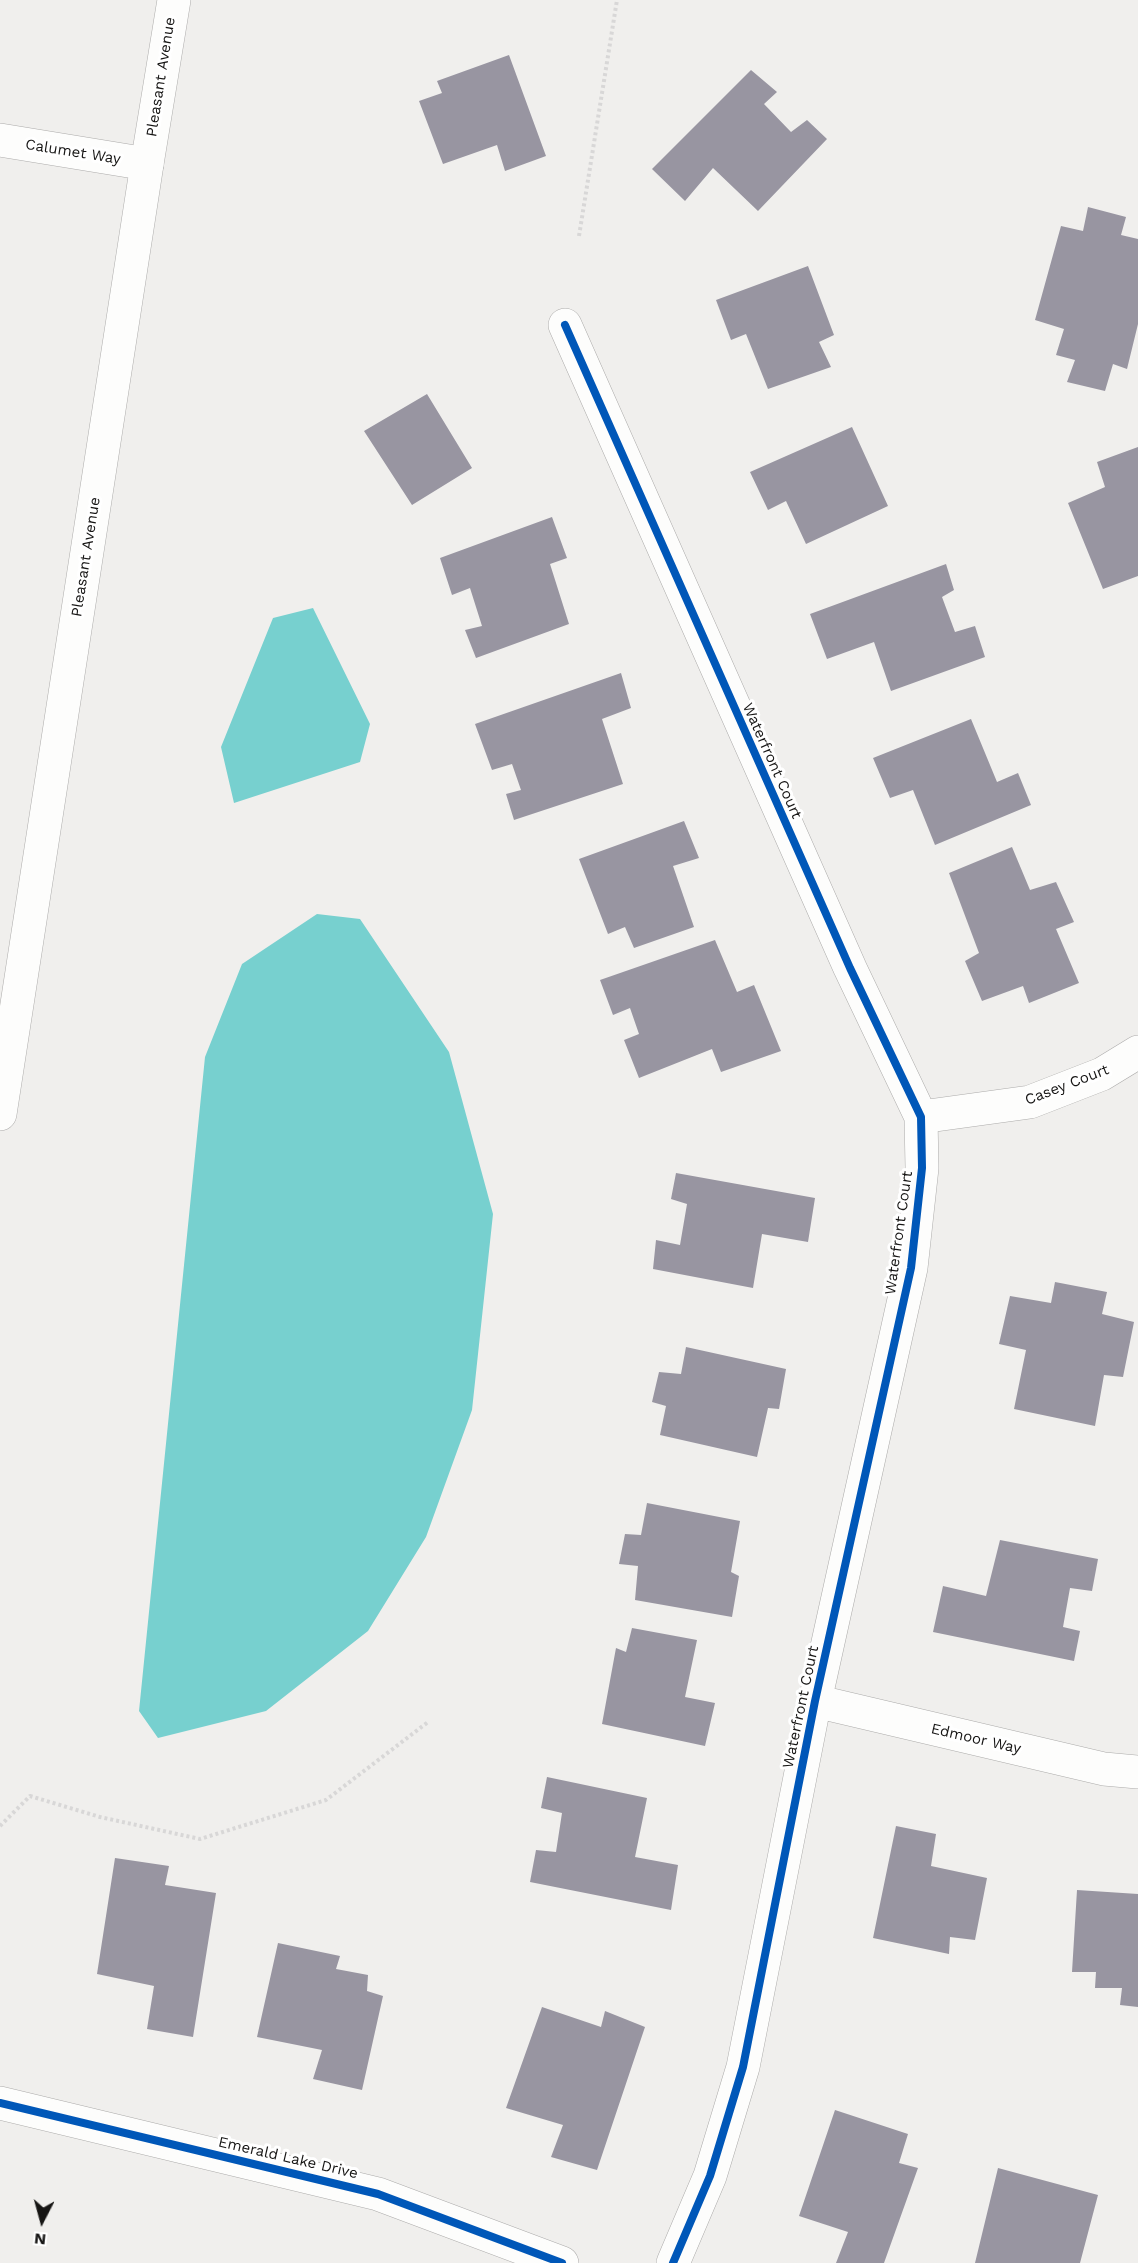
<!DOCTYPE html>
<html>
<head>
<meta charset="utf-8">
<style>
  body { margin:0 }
  #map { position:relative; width:1138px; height:2263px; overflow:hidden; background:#f0efed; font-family:"Work Sans",sans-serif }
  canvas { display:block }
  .north { position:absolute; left:12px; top:2191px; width:60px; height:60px; -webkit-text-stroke:4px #fff; paint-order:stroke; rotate:186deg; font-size:16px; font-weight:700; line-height:24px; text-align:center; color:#161514 }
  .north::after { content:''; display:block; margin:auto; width:21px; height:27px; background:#161514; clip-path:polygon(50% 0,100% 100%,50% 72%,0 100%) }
</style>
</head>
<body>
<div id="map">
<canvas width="1138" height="2263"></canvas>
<div class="north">N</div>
</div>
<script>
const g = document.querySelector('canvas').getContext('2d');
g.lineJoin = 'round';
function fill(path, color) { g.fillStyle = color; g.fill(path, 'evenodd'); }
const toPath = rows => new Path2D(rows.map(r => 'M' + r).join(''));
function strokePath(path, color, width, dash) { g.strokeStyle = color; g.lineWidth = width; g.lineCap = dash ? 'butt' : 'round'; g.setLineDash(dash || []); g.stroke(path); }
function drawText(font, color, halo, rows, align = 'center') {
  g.font = font + ' "Work Sans",sans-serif'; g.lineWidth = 6; g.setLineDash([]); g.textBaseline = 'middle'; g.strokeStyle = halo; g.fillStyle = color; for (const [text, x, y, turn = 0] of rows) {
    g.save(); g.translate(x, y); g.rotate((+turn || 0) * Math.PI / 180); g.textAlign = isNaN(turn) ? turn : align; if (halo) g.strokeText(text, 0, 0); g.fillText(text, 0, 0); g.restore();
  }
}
const water = toPath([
  [313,608,370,724,360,762,234,803,221,747,273,618],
  [317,914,360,919,449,1052,493,1214,472,1410,426,1537,368,1631,266,1711,158,1738,139,1711,205,1057,242,964]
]);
const building = toPath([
  [509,55,546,156,505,171,497,145,443,164,419,101,442,93,437,81],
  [751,70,777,92,764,104,791,132,807,120,827,139,758,211,713,168,685,201,652,169],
  [1088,207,1126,217,1121,235,1138,239,1138,324,1127,369,1113,364,1105,391,1067,382,1075,360,1056,355,1064,329,1035,320,1061,226,1083,231],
  [808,266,834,335,819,342,831,367,768,389,746,334,731,340,716,300],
  [427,394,472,468,412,505,364,431],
  [852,427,888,506,806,544,786,501,768,510,750,472],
  [1138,447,1138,576,1103,589,1068,503,1105,487,1097,462],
  [552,517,567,558,550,564,569,624,476,658,465,630,482,626,470,588,452,595,440,558],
  [946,564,954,590,942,597,955,632,975,626,985,657,891,691,874,642,827,659,810,614],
  [621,673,631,708,602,719,623,784,514,820,506,794,521,790,512,764,492,770,475,724],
  [971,719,997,782,1018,773,1031,805,935,845,913,790,890,798,873,758],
  [684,821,699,858,673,866,694,927,634,948,625,927,608,934,579,859],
  [1012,847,1030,890,1056,882,1074,922,1056,929,1079,983,1029,1003,1023,986,982,1001,965,961,979,953,949,873],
  [715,940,737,992,754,985,781,1051,721,1072,712,1049,639,1078,624,1040,639,1034,630,1008,613,1015,600,980],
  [676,1173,815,1198,808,1242,762,1234,753,1288,653,1269,656,1240,680,1245,687,1204,671,1199],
  [1055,1282,1107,1292,1102,1314,1134,1322,1123,1377,1104,1375,1095,1426,1014,1409,1026,1350,999,1344,1010,1296,1051,1303],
  [686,1347,786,1369,779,1409,768,1408,757,1457,660,1435,666,1406,652,1402,659,1372,681,1374],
  [647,1503,740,1521,731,1572,739,1576,732,1617,635,1600,638,1566,619,1564,625,1534,641,1535],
  [1000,1540,1098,1559,1092,1591,1070,1588,1063,1627,1080,1631,1074,1661,933,1632,943,1586,986,1596],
  [632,1628,697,1640,685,1697,715,1703,705,1746,602,1724,616,1648,626,1652],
  [547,1777,647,1798,635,1857,678,1865,671,1910,530,1882,536,1850,556,1852,562,1813,541,1808],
  [896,1826,936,1834,931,1866,987,1878,975,1940,950,1937,949,1954,873,1938],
  [115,1858,169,1866,165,1885,216,1893,193,2037,147,2029,154,1986,97,1974],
  [1077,1890,1138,1894,1138,2007,1120,2005,1122,1988,1095,1988,1096,1972,1072,1972],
  [278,1943,340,1956,336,1969,368,1975,367,1991,383,1996,362,2090,313,2079,322,2050,257,2037],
  [542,2007,601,2027,605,2011,645,2027,597,2170,551,2157,563,2125,506,2108],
  [835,2110,908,2134,899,2163,918,2168,884,2263,836,2263,848,2232,799,2216],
  [998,2168,1098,2195,1080,2263,975,2263]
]);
const path = toPath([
  [579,236,617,0],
  [0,1826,30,1796,100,1817,200,1839,326,1800,428,1722]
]);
const street = toPath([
  [0,140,147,164],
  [565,325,850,968,921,1117,922,1168,911,1268,815,1701,743,2067,710,2176,673,2263],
  [921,1117,1030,1102,1102,1074,1138,1052],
  [815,1701,1104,1769,1138,1772],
  [0,2103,378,2194,562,2263]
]);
const primary = toPath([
  [0,1114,147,164,174,0]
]);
const cycleway = toPath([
  [565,325,850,968,921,1117,922,1168,911,1268,815,1701,743,2067,710,2176,673,2263],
  [0,2103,378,2194,562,2263]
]);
const streetNames = [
  ["Pleasant Avenue",161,77,-81],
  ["Calumet Way",73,152,9],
  ["Pleasant Avenue",86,557,-81],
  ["Waterfront Court",772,761,66],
  ["Casey Court",1067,1085,-21],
  ["Waterfront Court",899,1233,-82],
  ["Waterfront Court",801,1707,-78],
  ["Edmoor Way",976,1739,13],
  ["Emerald Lake Drive",288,2158,13]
];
fill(water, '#77d0cf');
fill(building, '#9895a1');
strokePath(street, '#acabaa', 34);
strokePath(primary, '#acabaa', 34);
strokePath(path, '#d8d7d7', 4, [3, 3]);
strokePath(street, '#fdfdfc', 33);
strokePath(primary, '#fdfdfc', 33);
strokePath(cycleway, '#0057b8', 8);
drawText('15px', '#161514', '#fff', streetNames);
</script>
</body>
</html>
